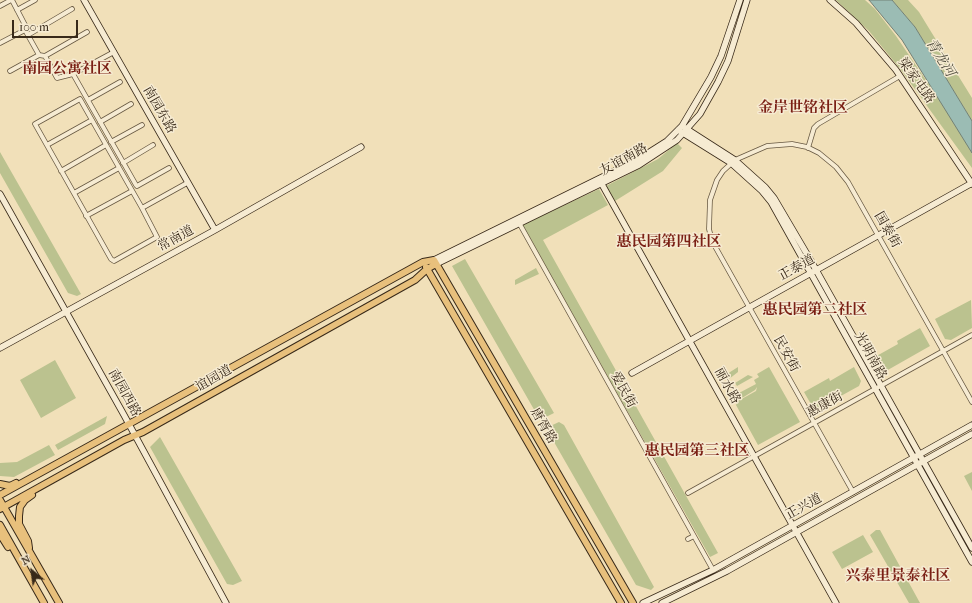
<!DOCTYPE html>
<html>
<head>
<meta charset="utf-8">
<style>
  body { margin:0 }
  #map { position:relative; width:972px; height:603px; overflow:hidden; background:#f1e0b9; font-family:"IM FELL French Canon",serif }
  canvas { display:block }
  .north { position:absolute; left:12px; top:551px; width:40px; height:40px; -webkit-text-stroke:3px #f6ebd2; paint-order:stroke; rotate:331deg; font-size:11px; font-weight:700; line-height:16px; text-align:center; color:#382919 }
  .north::after { content:''; display:block; margin:auto; width:14px; height:18px; background:#382919; clip-path:polygon(50% 0,100% 100%,50% 72%,0 100%) }
  .scale { position:absolute; left:12px; top:20px; width:66px; height:18px; box-sizing:border-box; border:2px solid #382919; border-top:0; padding-left:5px; font-size:12px; line-height:14px; white-space:nowrap; color:#382919; -webkit-text-stroke:3px #f6ebd2; paint-order:stroke }
</style>
</head>
<body>
<div id="map">
<canvas width="972" height="603"></canvas>
<div class="north">N</div>
<div class="scale">100 m</div>
</div>
<script>
const g = document.querySelector('canvas').getContext('2d');
g.lineJoin = 'round';
function fill(path, color) { g.fillStyle = color; g.fill(path, 'evenodd'); }
const toPath = rows => new Path2D(rows.map(r => 'M' + r).join(''));
function strokePath(path, color, width, dash) { g.strokeStyle = color; g.lineWidth = width; g.lineCap = dash ? 'butt' : 'round'; g.setLineDash(dash || []); g.stroke(path); }
function drawText(font, color, halo, rows, align = 'center') {
  g.font = font + ' "IM FELL French Canon","Noto Serif SC",serif'; g.lineWidth = 3; g.setLineDash([]); g.textBaseline = 'middle'; g.strokeStyle = halo; g.fillStyle = color; for (const [text, x, y, turn = 0] of rows) {
    g.save(); g.translate(x, y); g.rotate((+turn || 0) * Math.PI / 180); g.textAlign = isNaN(turn) ? turn : align; if (halo) g.strokeText(text, 0, 0); g.fillText(text, 0, 0); g.restore();
  }
}
const green = toPath([
  [836,0,865,0,875,9,896,36,972,148,972,168,901,70,869,31],
  [892,0,908,0,919,12,930,30,972,98,972,121,915,27],
  [677,143,682,148,663,171,615,201,606,186,658,159],
  [0,152,81,294,77,296,68,293,0,173],
  [599,189,608,205,543,240,718,553,710,557,522,225],
  [465,259,554,413,540,420,452,266],
  [536,268,539,274,515,285,515,280],
  [971,300,972,328,951,340,945,339,935,319],
  [920,328,930,346,886,371,880,370,873,358,898,344,897,341],
  [55,360,76,398,41,418,20,380],
  [738,367,738,372,729,379,727,374],
  [769,367,800,422,758,445,736,405,738,401,756,391,757,387,755,390,742,398,739,393,756,384,754,380,759,377,757,374],
  [854,367,861,381,859,386,819,408,812,406,804,392,829,378,830,381],
  [748,375,753,377,737,386,735,383],
  [107,416,105,424,58,450,55,445],
  [559,422,564,425,654,587,651,590,636,585,546,428],
  [160,437,242,581,233,585,227,584,150,447],
  [49,445,55,455,14,477,0,476,0,463,17,462],
  [972,472,972,491,964,476],
  [876,530,880,530,920,603,909,603,870,535],
  [863,535,873,552,842,569,832,552]
]);
const water = toPath([
  [869,0,892,0,915,27,972,121,972,153,902,40,869,0]
]);
const street = toPath([
  [0,6,11,0],
  [17,10,35,0],
  [25,30,39,55,45,56,57,78,73,74,136,185,137,186,169,168],
  [28,35,72,9],
  [0,43,25,30,25,25,12,0],
  [45,56,87,32],
  [10,71,39,55],
  [73,74,114,52],
  [88,100,120,82],
  [100,122,131,104],
  [111,142,142,125],
  [47,145,92,120],
  [808,148,814,128,818,124,900,76],
  [123,163,153,145],
  [61,171,106,145],
  [74,193,119,168],
  [142,208,157,237,114,261,111,259,35,124,80,99,142,208,187,183],
  [86,216,132,191],
  [518,221,713,570],
  [853,492,712,241,709,229,710,200,717,180,723,171,735,160,767,146,792,144,807,147,819,153,836,167,848,182,972,402],
  [688,493,972,335],
  [688,539,694,536]
]);
const secondary = toPath([
  [84,0,215,230],
  [830,0,856,23,896,70,972,184],
  [682,126,735,160,765,187,774,198,811,261,972,548],
  [678,130,731,163,762,191,771,202,972,562],
  [599,179,836,603],
  [0,194,124,415,226,603],
  [434,260,637,160,667,141,682,126,711,77,721,56,740,0],
  [436,264,639,165,677,140,700,114,718,82,728,61,747,0],
  [0,348,215,230,361,147],
  [632,373,972,183],
  [643,603,713,570,972,425],
  [662,603,727,571,972,434]
]);
const primary = toPath([
  [426,267,621,603],
  [0,484,10,486,16,483],
  [0,495,423,262,434,260,633,603],
  [0,500,59,603],
  [0,509,124,440,143,432,415,280,427,269,436,264],
  [0,525,44,603],
  [0,534,8,547],
  [29,548,28,541,19,524,19,516,20,507,25,500,32,495]
]);
const streetNames = [
  ["梁家屯路",916,81,54],
  ["南园东路",159,110,60],
  ["友谊南路",624,160,-29],
  ["国泰街",887,230,60],
  ["常南道",176,239,-29],
  ["正泰道",797,268,-29],
  ["民安街",786,354,61],
  ["光明南路",870,356,61],
  ["谊园道",214,379,-30],
  ["丽水路",727,386,61],
  ["爱民街",623,390,61],
  ["南园西路",124,393,61],
  ["惠康街",825,405,-29],
  ["唐胥路",543,426,60],
  ["正兴道",804,507,-29]
];
const waterNames = [
  ["青龙河",940,58,58]
];
const quarterNames = [
  ["南园公寓社区",67,69],
  ["金岸世铭社区",803,108],
  ["惠民园第四社区",669,242],
  ["惠民园第二社区",815,310],
  ["惠民园第三社区",697,451],
  ["兴泰里景泰社区",898,576]
];
fill(green, '#bbc28f');
fill(water, '#9bbcb4');
strokePath(water, '#738176', 1);
strokePath(street, '#665741', 5.5);
strokePath(secondary, '#382919', 7);
strokePath(primary, '#382919', 8);
strokePath(street, '#f6ebd2', 4);
strokePath(secondary, '#f6ebd2', 5.5);
strokePath(primary, '#e8c07c', 6);
drawText('13px', '#382919', '#f6ebd2', streetNames);
drawText('italic 14px', '#514e40', '#f6ebd2', waterNames);
drawText('bold 15px', '#7a1f14', '#f6ebd2', quarterNames);
</script>
</body>
</html>
